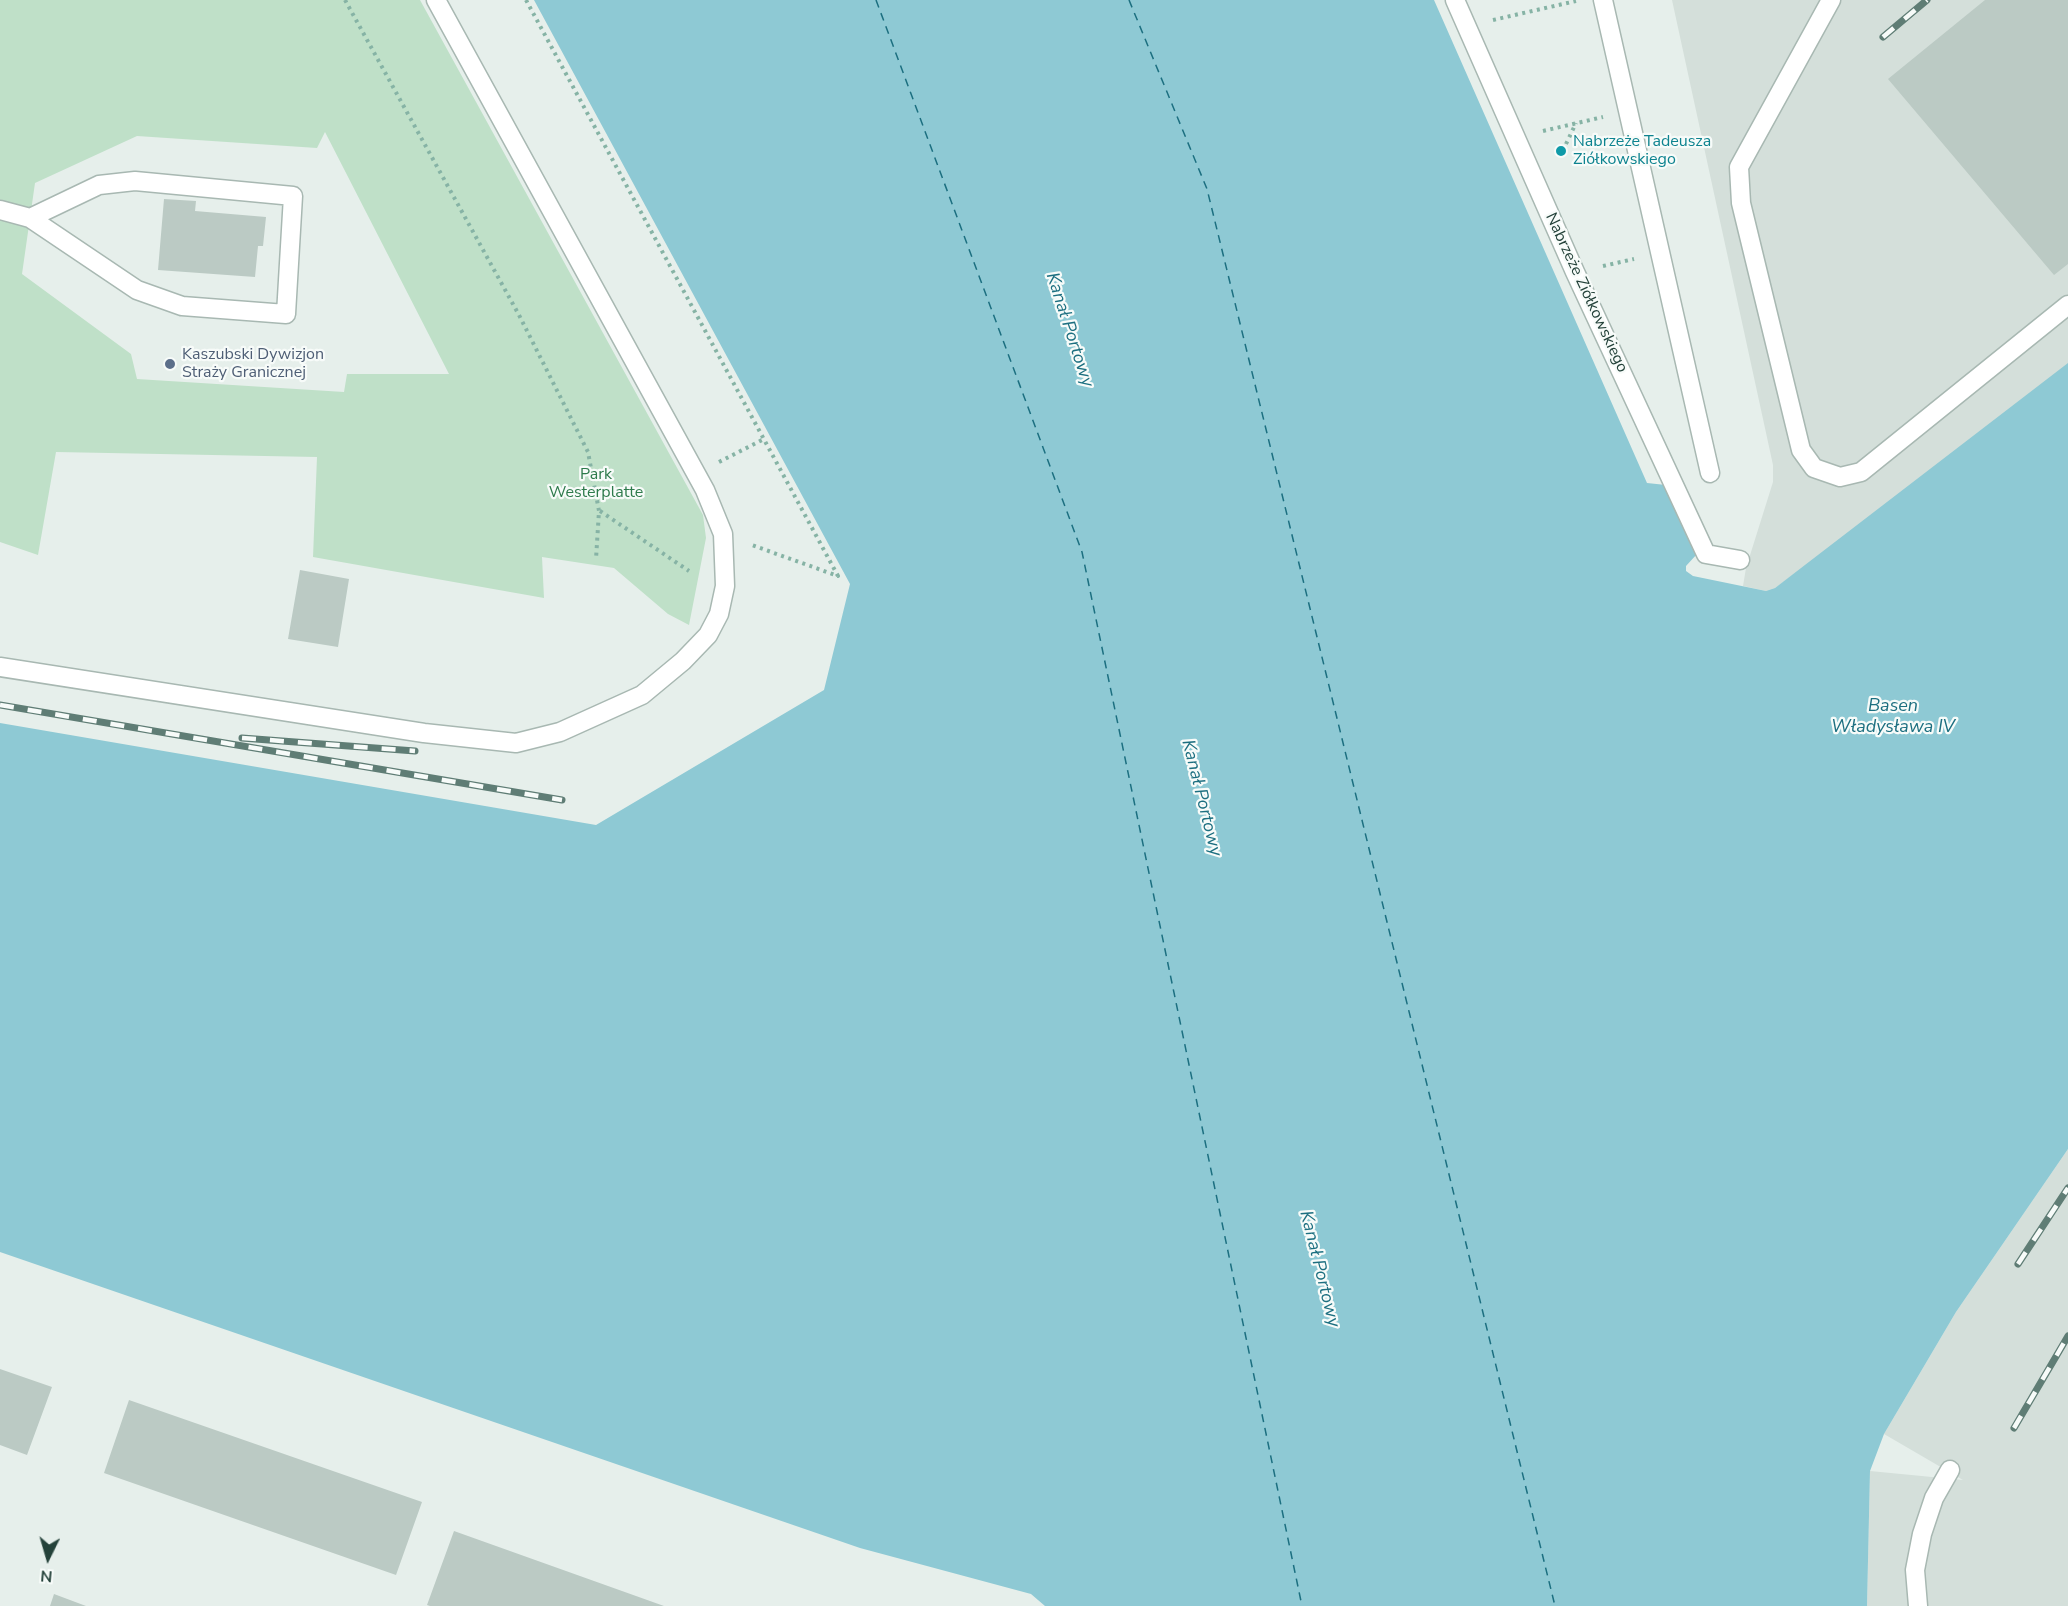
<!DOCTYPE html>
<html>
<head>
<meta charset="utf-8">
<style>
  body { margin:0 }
  #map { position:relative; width:2068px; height:1606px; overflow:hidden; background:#e6efeb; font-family:"Nunito Sans",sans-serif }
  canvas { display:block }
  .north { position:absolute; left:18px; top:1528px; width:60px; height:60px; -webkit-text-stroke:4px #f7fbf9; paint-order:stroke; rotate:185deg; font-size:16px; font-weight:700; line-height:24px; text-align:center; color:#24423a }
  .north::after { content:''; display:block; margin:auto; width:21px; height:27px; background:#24423a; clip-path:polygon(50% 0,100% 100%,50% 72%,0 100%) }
</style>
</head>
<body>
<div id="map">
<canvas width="2068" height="1606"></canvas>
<div class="north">N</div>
</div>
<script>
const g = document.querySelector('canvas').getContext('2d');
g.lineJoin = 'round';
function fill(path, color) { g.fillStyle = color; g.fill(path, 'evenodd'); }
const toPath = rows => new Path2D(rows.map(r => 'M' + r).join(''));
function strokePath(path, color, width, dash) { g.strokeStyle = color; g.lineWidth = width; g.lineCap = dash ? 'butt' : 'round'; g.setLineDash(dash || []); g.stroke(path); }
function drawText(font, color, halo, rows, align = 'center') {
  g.font = font + ' "Nunito Sans",sans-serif'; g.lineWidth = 4.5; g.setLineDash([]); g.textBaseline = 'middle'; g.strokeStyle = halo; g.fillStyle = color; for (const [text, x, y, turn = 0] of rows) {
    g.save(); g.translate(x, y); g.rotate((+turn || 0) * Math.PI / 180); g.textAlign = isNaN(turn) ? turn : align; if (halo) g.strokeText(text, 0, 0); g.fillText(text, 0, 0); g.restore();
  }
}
const built = toPath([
  [1672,0,2068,0,2068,932,1815,559,1775,588,1766,591,1743,586,1746,568,1773,482,1773,465],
  [2068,1149,2068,1606,1867,1606,1870,1471,1963,1480,1884,1434,1956,1312]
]);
const green = toPath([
  [0,0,420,0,703,515,706,538,689,625,668,614,614,568,542,557,544,598,313,557,317,457,56,452,38,555,0,542],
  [325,132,449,374,347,374,344,392,137,379,131,354,22,274,35,183,137,136,317,148]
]);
const water = toPath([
  [534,0,1434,0,1647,483,1666,485,1697,554,1686,566,1686,571,1693,576,1766,591,1775,588,2068,363,2068,1149,1956,1312,1884,1434,1870,1471,1867,1606,1045,1606,1031,1594,860,1548,0,1252,0,723,596,825,824,690,850,584]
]);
const ferry = toPath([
  [876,0,1082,552,1302,1606],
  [1129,0,1207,189,1555,1606]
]);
const building = toPath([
  [1985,0,2068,0,2068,264,2054,275,1888,79],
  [164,199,196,201,195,211,266,217,263,246,258,246,255,277,158,270],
  [300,570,349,579,338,647,288,639],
  [0,1369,52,1387,27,1455,0,1445],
  [129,1400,422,1502,396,1575,104,1473],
  [454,1531,664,1606,430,1606,427,1605],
  [54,1594,86,1606,50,1606]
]);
const path = toPath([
  [345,0,519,315,588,452,599,511,596,559],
  [526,0,838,576,749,544],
  [1493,20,1576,1],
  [1543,131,1603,117],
  [1566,144,1576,123],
  [1603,266,1634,259],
  [719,462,764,439],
  [600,511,689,571]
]);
const service = toPath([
  [1603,0,1710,473],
  [1831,0,1739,167,1741,203,1801,450,1814,468,1840,477,1861,472,2068,305],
  [0,210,30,218,137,290,182,306,286,314,293,196,135,181,99,185,30,218],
  [0,667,424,733,516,743,560,732,642,695,683,661,708,635,719,614,725,586,723,534,705,490,436,0]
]);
const pedestrian = toPath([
  [1455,0,1575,272,1706,554,1740,560],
  [1918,1606,1915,1570,1922,1534,1934,1498,1950,1470]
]);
const rail = toPath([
  [1883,37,1927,0],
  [0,705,562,800],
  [242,738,415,751],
  [2018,1264,2068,1188],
  [2014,1428,2068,1336]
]);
const markers = [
  [1561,151,6,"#0f9aa8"],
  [170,364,6,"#5c6f8a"]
];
const cultureNames = [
  ["Nabrzeże Tadeusza",1573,142],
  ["Ziółkowskiego",1573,160]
];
const streetNames = [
  ["Nabrzeże Ziółkowskiego",1586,293,65]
];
const serviceNames = [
  ["Kaszubski Dywizjon",182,355],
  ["Straży Granicznej",182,373]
];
const parkNames = [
  ["Park",596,475],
  ["Westerplatte",596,493]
];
const waterNames = [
  ["Kanał Portowy",1069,330,72],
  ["Basen",1893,707],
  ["Władysława IV",1893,728],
  ["Kanał Portowy",1201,798,76],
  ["Kanał Portowy",1319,1269,76]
];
fill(built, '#d4dfda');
fill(green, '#bfe0c8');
fill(water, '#8ec9d4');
strokePath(ferry, '#1c6f80', 1.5, [8, 6]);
fill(building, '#bbcac4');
strokePath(service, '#a8b8b2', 21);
strokePath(pedestrian, '#a8b8b2', 21);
strokePath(path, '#86b3a5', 4, [3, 4.5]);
strokePath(service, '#fff', 18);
strokePath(pedestrian, '#fff', 18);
strokePath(rail, '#5f7d75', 7);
strokePath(rail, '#f7fbf9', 4.5, [14]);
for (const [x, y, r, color] of markers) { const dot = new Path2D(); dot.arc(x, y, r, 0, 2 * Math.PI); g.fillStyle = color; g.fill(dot); strokePath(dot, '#f7fbf9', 2); }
drawText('16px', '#0d838f', '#f7fbf9', cultureNames, 'left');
drawText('16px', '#24423a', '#f7fbf9', streetNames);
drawText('16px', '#4e5e75', '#f7fbf9', serviceNames, 'left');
drawText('16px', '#2d7a4b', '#f7fbf9', parkNames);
drawText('italic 18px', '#1c6f80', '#f7fbf9', waterNames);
</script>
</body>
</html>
